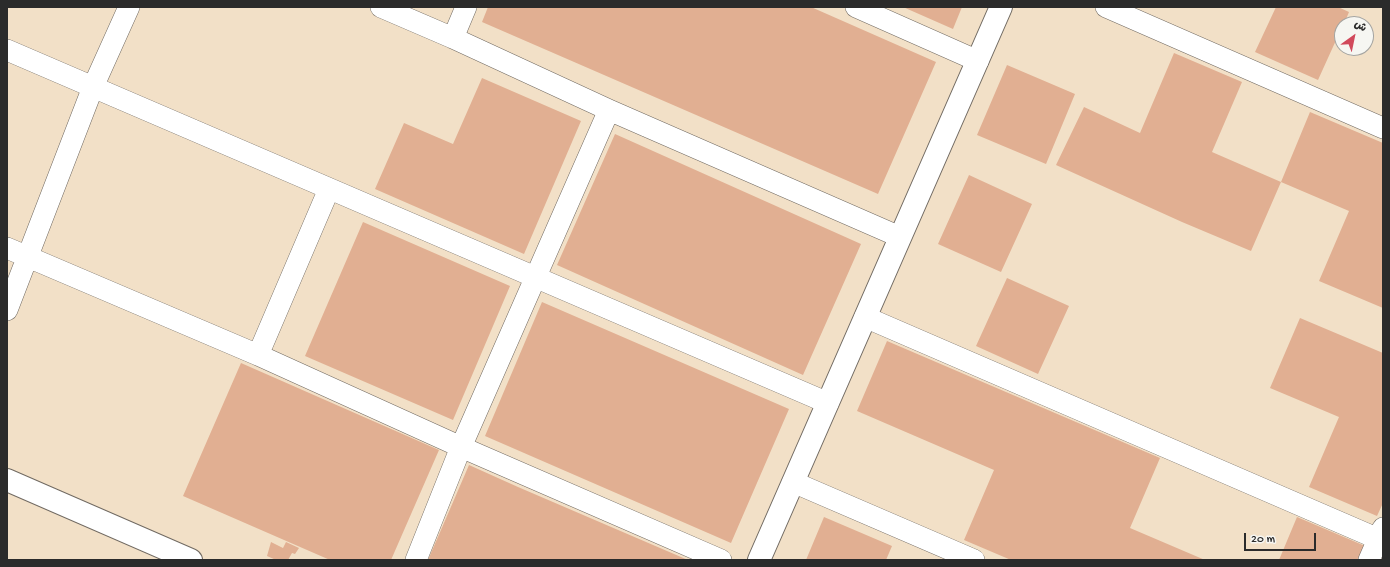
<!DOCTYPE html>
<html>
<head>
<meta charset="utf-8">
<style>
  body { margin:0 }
  #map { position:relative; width:1390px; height:567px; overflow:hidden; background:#f2e0c7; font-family:"Gochi Hand","Playpen Sans Arabic",sans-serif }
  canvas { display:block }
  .frame { position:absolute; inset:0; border:8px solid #2b2b2b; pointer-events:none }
  .north { position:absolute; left:1334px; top:16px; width:40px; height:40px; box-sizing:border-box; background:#f6f6f2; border:1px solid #a5a5a2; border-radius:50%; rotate:33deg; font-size:11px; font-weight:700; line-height:16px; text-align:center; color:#2b2b2b }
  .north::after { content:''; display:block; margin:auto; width:14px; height:18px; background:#d1495b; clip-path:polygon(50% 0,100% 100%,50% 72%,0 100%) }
  .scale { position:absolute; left:1244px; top:533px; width:72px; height:18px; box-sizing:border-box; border:2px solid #2b2b2b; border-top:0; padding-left:5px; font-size:12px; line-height:14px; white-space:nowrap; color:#2b2b2b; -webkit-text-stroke:3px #f6f6f2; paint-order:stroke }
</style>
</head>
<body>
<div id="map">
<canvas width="1390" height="567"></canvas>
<div class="frame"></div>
<div class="north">ش</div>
<div class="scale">20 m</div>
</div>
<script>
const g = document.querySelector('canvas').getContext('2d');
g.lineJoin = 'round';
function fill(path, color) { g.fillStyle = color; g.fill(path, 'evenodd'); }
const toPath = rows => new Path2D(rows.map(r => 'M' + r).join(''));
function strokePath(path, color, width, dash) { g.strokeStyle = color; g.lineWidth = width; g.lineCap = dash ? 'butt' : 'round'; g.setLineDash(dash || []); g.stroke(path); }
const building = toPath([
  [488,7,811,7,936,62,878,194,482,22],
  [903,7,962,7,953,29],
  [1276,7,1338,7,1349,12,1344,24,1342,24,1342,27,1318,80,1255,52],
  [1174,53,1242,82,1212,152,1281,182,1251,251,1182,222,1056,165,1084,107,1140,133],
  [1007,65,1075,94,1046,164,977,135],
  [482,78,581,121,524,254,375,189,404,123,453,144],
  [1310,112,1383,143,1383,308,1319,281,1349,211,1281,182],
  [615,134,861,244,803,375,557,265],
  [969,175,1032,204,1001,272,938,244],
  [363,222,510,286,453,420,305,356],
  [1007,278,1069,306,1038,374,976,346],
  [542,302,789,409,731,543,485,436],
  [1300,318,1383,353,1383,503,1377,516,1309,487,1339,417,1270,388],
  [887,341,1160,458,1130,528,1205,560,1011,560,964,540,994,470,857,411],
  [241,363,439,450,391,560,330,560,183,496],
  [469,465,518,487,688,560,428,560],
  [824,517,892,546,886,560,806,560],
  [1297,517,1365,546,1359,560,1279,560],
  [271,542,283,548,286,542,299,548,295,554,292,553,288,560,276,560,267,556]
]);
const minor = toPath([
  [381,7,453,38,609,110,900,237],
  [856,7,978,61],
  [1106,7,1383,128],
  [453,38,466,7],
  [7,50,828,403],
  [7,248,258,355,461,447,721,560],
  [7,310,93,87,129,7],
  [865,317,1383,541],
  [258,355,329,189],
  [793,482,974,560],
  [416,560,461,447,609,110],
  [1369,560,1383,528]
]);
const tertiary = toPath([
  [7,480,191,560],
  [759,560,1001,7]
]);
fill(building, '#e1af92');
strokePath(minor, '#716a62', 22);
strokePath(tertiary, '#716a62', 24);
strokePath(minor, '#fff', 21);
strokePath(tertiary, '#fff', 22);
</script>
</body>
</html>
